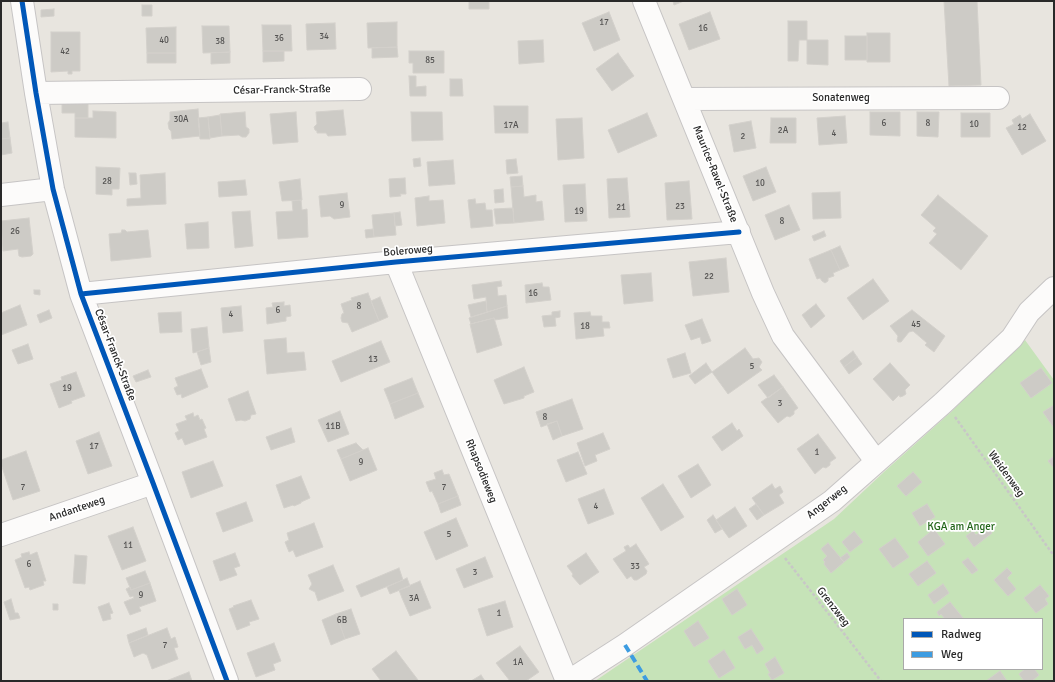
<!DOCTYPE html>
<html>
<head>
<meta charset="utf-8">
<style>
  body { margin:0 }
  #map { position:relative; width:1055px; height:682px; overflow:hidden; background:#e8e5df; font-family:Signika,sans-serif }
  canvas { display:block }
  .frame { position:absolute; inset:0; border:2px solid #292929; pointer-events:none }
  .legend { position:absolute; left:903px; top:618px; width:140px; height:52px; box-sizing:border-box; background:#fff; border:1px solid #a9a9a9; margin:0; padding:5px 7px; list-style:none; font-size:12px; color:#292929 }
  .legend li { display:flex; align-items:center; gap:8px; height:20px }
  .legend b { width:20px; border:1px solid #a9a9a9 }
</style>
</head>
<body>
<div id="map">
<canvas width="1055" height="682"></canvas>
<div class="frame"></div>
<ul class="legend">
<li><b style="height:5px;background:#0057b8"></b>Radweg</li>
<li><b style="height:5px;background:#3d9ce1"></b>Weg</li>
</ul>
</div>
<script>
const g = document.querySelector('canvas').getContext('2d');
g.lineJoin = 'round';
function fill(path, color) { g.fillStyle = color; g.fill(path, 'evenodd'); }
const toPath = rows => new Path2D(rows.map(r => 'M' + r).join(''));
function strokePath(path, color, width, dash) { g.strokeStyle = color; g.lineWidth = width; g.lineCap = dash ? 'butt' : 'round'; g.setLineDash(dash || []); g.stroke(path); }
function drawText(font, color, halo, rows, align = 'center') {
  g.font = font + ' Signika,sans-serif'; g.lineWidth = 3.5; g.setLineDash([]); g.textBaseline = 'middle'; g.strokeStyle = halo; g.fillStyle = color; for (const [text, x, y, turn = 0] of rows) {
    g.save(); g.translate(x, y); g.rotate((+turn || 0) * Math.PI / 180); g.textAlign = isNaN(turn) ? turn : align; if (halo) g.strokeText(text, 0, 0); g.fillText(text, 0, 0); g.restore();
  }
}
const green = toPath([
  [1025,340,1054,380,1054,681,595,681,834,519,885,471,951,412],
  [904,619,1042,619,1042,669,904,669]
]);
const building = toPath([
  [469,1,489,1,489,9,469,9,469,1],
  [673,1,684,1,674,5,673,1],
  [944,1,977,1,981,85,949,86,944,1],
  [142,5,152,5,152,16,142,16,142,5],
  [54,9,54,16,41,17,41,10,54,9],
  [609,12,620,40,594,51,582,23,609,12],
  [710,12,720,39,689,50,679,24,710,12],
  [788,21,807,21,807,40,799,40,798,61,788,61,788,21],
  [397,22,397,47,368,48,367,23,397,22],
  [335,23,336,49,307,50,306,24,335,23],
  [262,25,291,25,292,51,263,51,262,25],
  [202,26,229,26,230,52,203,53,202,26],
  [176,27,176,53,147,53,146,28,176,27],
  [51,32,80,32,80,71,72,71,72,74,68,74,68,71,51,72,51,32],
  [867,33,890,33,890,62,867,62,867,33],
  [845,36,867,36,867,60,845,60,845,36],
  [543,40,544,62,519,64,518,41,543,40],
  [807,40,828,40,828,65,807,64,807,40],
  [397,47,398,57,372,58,372,48,397,47],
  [263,51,284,51,284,61,263,62,263,51],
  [409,51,444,51,444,73,413,73,413,63,409,63,409,51],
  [230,52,230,63,211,64,211,53,230,52],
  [147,53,176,53,176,63,147,63,147,53],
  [618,53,634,76,612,91,596,69,618,53],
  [409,76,416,76,416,87,426,86,426,96,410,96,409,76],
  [450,79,462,79,463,96,450,96,450,79],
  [62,104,88,104,88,118,75,118,75,113,62,113,62,104],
  [494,106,528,106,528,133,495,133,494,106],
  [198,109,200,136,172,139,171,131,169,129,168,123,170,120,170,112,198,109],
  [343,110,346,135,328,136,326,133,317,133,317,131,315,130,314,127,317,124,316,112,343,110],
  [93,111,116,112,116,138,75,137,75,118,93,118,93,111],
  [245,112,246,127,249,129,249,133,246,137,242,137,239,135,222,136,220,114,245,112],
  [296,112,298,142,273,144,270,114,296,112],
  [411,112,442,112,443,140,412,141,411,112],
  [870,112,900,112,900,136,870,135,870,112],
  [917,112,939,112,938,137,917,136,917,112],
  [647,113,657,136,618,153,608,130,647,113],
  [961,113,990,113,990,137,961,137,961,113],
  [1030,114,1046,141,1022,155,1006,128,1014,124,1012,120,1020,115,1022,119,1030,114],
  [220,115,222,136,210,138,208,117,220,115],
  [845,116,847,143,819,145,817,118,845,116],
  [208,117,210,139,200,139,198,118,208,117],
  [582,118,584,158,558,160,556,119,582,118],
  [771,118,796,118,796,143,770,143,771,118],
  [751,121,756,148,734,152,729,125,751,121],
  [8,122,10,138,1,139,1,123,8,122],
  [10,138,12,153,1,155,1,139,10,138],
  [420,158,421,166,414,167,413,159,420,158],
  [516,159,518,173,507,174,506,160,516,159],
  [453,160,455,184,429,186,427,162,453,160],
  [96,167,120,168,119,189,112,189,112,195,96,194,96,167],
  [766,167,776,192,753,201,743,176,766,167],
  [129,173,136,173,137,184,130,185,129,173],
  [165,173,166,204,127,206,127,199,141,198,140,175,165,173],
  [522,176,523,186,511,187,510,177,522,176],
  [405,178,406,194,400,194,401,196,390,197,389,179,405,178],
  [627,178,630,217,609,218,607,179,627,178],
  [300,179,302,200,282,201,279,182,300,179],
  [245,180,247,195,219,197,218,182,245,180],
  [689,181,692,219,667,220,665,183,689,181],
  [585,184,587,221,565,222,563,185,585,184],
  [523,186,524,197,536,195,536,202,542,201,544,220,514,223,511,187,523,186],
  [503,189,504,202,495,203,494,190,503,189],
  [840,192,841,218,813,219,812,193,840,192],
  [347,193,350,217,334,219,330,216,321,217,319,196,347,193],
  [938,195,988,236,961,270,929,243,937,234,933,231,936,228,921,215,938,195],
  [429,196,429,201,443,200,445,223,417,226,415,198,429,196],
  [475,199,476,204,485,203,486,210,492,210,493,226,471,228,468,200,475,199],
  [301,200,302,210,307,209,308,237,278,239,276,212,293,211,292,201,301,200],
  [789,205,800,230,775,240,765,215,789,205],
  [513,208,514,223,496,224,494,209,513,208],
  [250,211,253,246,235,248,232,212,250,211],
  [400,212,402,225,395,226,394,213,400,212],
  [394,213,396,235,374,237,372,215,394,213],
  [29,218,33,254,31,256,22,257,19,256,18,249,3,251,1,221,29,218],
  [208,222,209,248,187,249,185,224,208,222],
  [373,229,374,237,366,238,365,230,373,229],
  [122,230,125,230,127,232,148,230,151,257,111,261,109,234,121,233,122,230],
  [824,231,826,236,814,241,812,236,824,231],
  [840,246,849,266,840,270,831,250,840,246],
  [831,250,840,270,833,273,834,276,828,278,828,281,825,283,822,281,820,278,817,279,809,259,831,250],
  [726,258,729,292,693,296,689,262,726,258],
  [651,273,653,301,624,304,621,275,651,273],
  [873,279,889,301,863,320,847,298,873,279],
  [501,281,502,286,497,287,498,296,506,295,507,306,487,312,486,297,474,299,472,285,501,281],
  [542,283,543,287,549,287,551,300,526,303,525,285,542,283],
  [34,290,40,290,40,295,34,294,34,290],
  [368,293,379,321,352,332,348,323,342,322,341,318,342,314,344,313,341,304,352,300,351,298,368,293],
  [380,297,388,317,379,321,371,301,380,297],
  [486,301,487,312,471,317,468,305,486,301],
  [284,302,284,306,290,305,291,316,286,317,286,321,267,324,266,308,273,307,272,303,284,302],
  [816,304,825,316,811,328,802,315,816,304],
  [20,305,27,325,1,335,1,313,20,305],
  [241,306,243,331,223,333,221,308,241,306],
  [507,306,508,318,495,320,494,318,471,324,469,318,507,306],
  [49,310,52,318,40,323,37,315,49,310],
  [912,310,945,336,934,352,925,345,927,343,913,331,909,332,901,342,898,342,897,340,898,336,890,326,912,310],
  [560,311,560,317,555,318,556,326,544,327,542,316,552,315,552,312,560,311],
  [181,312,182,332,160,333,158,313,181,312],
  [590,312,591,316,602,316,602,322,609,322,610,328,603,328,604,336,576,339,574,313,590,312],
  [494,318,502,345,477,353,470,324,494,318],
  [702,319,711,341,702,344,700,337,691,340,685,325,702,319],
  [207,327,209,348,193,353,191,329,207,327],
  [286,338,287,353,304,352,306,370,267,374,264,340,286,338],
  [381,341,390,362,341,382,332,361,381,341],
  [28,344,33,359,18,364,12,350,28,344],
  [209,348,211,362,201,365,197,352,209,348],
  [745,348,753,359,759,358,762,362,759,367,762,370,728,394,712,372,745,348],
  [853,351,857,357,844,367,840,361,853,351],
  [685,353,691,373,673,378,667,359,685,353],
  [857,357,862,364,849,374,844,367,857,357],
  [706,363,712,372,695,384,689,376,706,363],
  [890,363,910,385,905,390,906,394,903,396,900,397,899,395,893,401,873,379,890,363],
  [524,367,534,392,524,396,524,398,504,404,494,380,524,367],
  [1041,368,1052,383,1031,398,1020,383,1041,368],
  [201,369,208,387,182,398,181,394,177,395,174,388,178,386,175,378,201,369],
  [148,370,151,377,136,382,133,376,148,370],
  [76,372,85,396,71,401,72,403,59,408,50,384,62,380,61,377,76,372],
  [774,375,783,387,768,398,758,385,774,375],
  [412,378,418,393,390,404,384,389,412,378],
  [783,387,798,408,794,411,794,414,790,417,787,416,778,423,761,402,783,387],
  [248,391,256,414,251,415,250,419,245,421,241,420,236,421,228,399,248,391],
  [418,393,424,407,395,419,390,404,418,393],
  [572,399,583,429,562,436,557,421,541,427,536,412,572,399],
  [1054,405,1054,428,1043,412,1054,405],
  [340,411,349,434,328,442,318,420,340,411],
  [193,413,194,417,198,415,200,420,202,419,206,428,204,429,207,437,185,445,182,438,178,440,175,433,179,431,176,424,187,420,185,416,193,413],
  [557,421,562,436,553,440,547,424,557,421],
  [732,423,737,431,739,429,743,436,722,451,712,437,732,423],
  [291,428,295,442,271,450,266,437,291,428],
  [99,432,112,466,88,474,76,441,99,432],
  [603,433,610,449,595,455,597,461,585,466,577,443,603,433],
  [818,434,836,458,830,462,830,465,826,468,823,467,815,474,797,449,818,434],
  [356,443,363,450,341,459,337,450,356,443],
  [368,448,377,470,350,481,341,459,368,448],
  [26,451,40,491,13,500,1,464,1,460,26,451],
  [578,452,587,474,566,482,557,460,578,452],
  [1054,456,1054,468,1048,461,1054,456],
  [213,461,223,486,191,498,182,472,213,461],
  [698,464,711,485,691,498,678,476,698,464],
  [442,470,444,475,449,474,458,496,438,504,432,491,430,492,426,482,436,479,434,473,442,470],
  [913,472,922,482,906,496,897,486,913,472],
  [301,476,310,498,301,502,301,503,294,506,293,505,284,508,276,485,301,476],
  [663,484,684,517,661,531,641,498,663,484],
  [772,484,775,489,780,486,783,492,779,495,784,503,764,515,752,498,772,484],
  [604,489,614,514,588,524,578,499,604,489],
  [458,496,461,505,441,513,438,504,458,496],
  [246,502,253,521,223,532,216,513,246,502],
  [756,504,764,515,757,520,749,509,756,504],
  [927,504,935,517,920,526,912,513,927,504],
  [735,507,747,526,729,538,716,520,735,507],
  [713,515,722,529,715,533,707,520,713,515],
  [456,518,468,546,436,560,424,532,456,518],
  [314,523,323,547,296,557,293,550,289,552,285,542,289,540,287,533,314,523],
  [133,527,146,561,122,570,108,536,133,527],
  [987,527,992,533,974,547,966,536,973,531,976,535,987,527],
  [934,529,945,544,928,556,918,542,934,529],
  [854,531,863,542,850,552,842,542,854,531],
  [895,538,909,557,893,568,879,549,895,538],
  [828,543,844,562,831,573,824,564,825,562,823,560,827,556,821,549,828,543],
  [636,544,649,564,644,567,647,571,646,574,637,580,634,580,631,576,627,579,613,559,626,551,624,547,628,545,630,548,636,544],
  [29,552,30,555,37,552,46,581,43,581,44,585,30,590,29,587,25,588,15,560,22,557,21,554,29,552],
  [235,553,240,566,234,568,237,575,220,581,213,561,235,553],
  [586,553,599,572,580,585,572,576,573,574,567,566,586,553],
  [847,553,850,557,844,562,840,558,847,553],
  [75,555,87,556,85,584,73,583,75,555],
  [485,557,493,577,464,588,456,569,485,557],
  [968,558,978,570,972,574,962,562,968,558],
  [927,561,936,573,918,586,909,574,927,561],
  [333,565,344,591,318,601,315,592,309,589,312,584,308,575,333,565],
  [399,568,403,580,361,597,356,586,399,568],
  [1007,568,1012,573,1007,578,1016,589,1008,596,994,580,1007,568],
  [145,571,150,583,131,590,126,578,145,571],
  [407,578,410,586,390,594,387,587,407,578],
  [420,581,431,608,410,616,402,598,399,590,420,581],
  [150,583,156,601,139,607,141,611,130,615,124,602,134,598,133,596,130,597,126,589,130,587,131,590,150,583],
  [943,584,949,593,934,604,928,595,943,584],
  [1040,585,1049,596,1045,599,1048,604,1036,613,1024,598,1040,585],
  [737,589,747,605,732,615,722,599,737,589],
  [11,599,15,613,18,613,20,618,10,620,4,602,11,599],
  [251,600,259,619,249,622,250,625,237,630,229,609,234,607,233,606,251,600],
  [505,601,513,627,487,636,478,609,505,601],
  [950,602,963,618,962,619,945,619,941,614,939,616,937,612,950,602],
  [109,603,113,613,110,614,111,619,103,621,98,607,109,603],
  [53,604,58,604,58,610,53,610,53,604],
  [351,609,360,634,345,639,336,614,351,609],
  [336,614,345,639,331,645,322,620,336,614],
  [698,621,709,638,694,647,684,631,698,621],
  [146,628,148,635,129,643,127,635,146,628],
  [167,628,171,639,175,637,178,647,174,648,178,659,152,669,147,655,143,653,134,657,129,643,167,628],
  [751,629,764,649,757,654,752,645,745,649,738,637,751,629],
  [274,643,281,661,273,664,275,670,256,677,247,653,274,643],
  [520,646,539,672,526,681,510,681,496,663,520,646],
  [724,650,735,668,719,678,708,661,724,650],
  [396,651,418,680,416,681,381,681,372,669,396,651],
  [775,657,784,673,772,680,768,674,770,673,765,664,775,657],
  [1025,669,1034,669,1039,675,1032,681,1024,681,1019,674,1025,669],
  [1000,671,1007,681,986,681,1000,671],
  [189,672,192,681,166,681,189,672],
  [481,675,485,681,471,681,481,675]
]);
const path = toPath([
  [955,417,1054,556],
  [785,558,881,681]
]);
const minor = toPath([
  [22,1,36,93,53,189,81,294,153,483,227,681],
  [644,1,763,293,783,336,876,461],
  [36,93,360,89],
  [684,99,998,98],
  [1,195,53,189],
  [396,262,567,681],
  [81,294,396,262,739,232],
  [1,535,153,483],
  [569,681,625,645,832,501,943,403,1012,338,1029,312,1054,288]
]);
const quiet = toPath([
  [625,645,647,681]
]);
const cycleway = toPath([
  [22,1,36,93,53,189,81,294,153,483,227,681],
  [81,294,396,262,739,232]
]);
const numberNames = [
  ["17",604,23],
  ["16",703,29],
  ["34",324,37],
  ["36",279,39],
  ["40",164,41],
  ["38",220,42],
  ["42",65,52],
  ["85",430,61],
  ["30A",181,120],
  ["6",884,124],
  ["8",928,124],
  ["10",974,125],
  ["17A",511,126],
  ["12",1022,128],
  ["2A",783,131],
  ["4",834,134],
  ["2",743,137],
  ["28",107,182],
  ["10",760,184],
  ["9",342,206],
  ["23",680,207],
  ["21",621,208],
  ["19",579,212],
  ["8",782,222],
  ["26",15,232],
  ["22",709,277],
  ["16",533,294],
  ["8",359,307],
  ["6",278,311],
  ["4",231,315],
  ["45",916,325],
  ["18",585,327],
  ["13",373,360],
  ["5",752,367],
  ["19",67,389],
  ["3",780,404],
  ["8",545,418],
  ["11B",333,427],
  ["17",94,447],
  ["1",817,453],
  ["9",361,463],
  ["7",23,488],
  ["7",444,488],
  ["4",596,507],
  ["5",449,535],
  ["11",128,546],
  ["6",29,565],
  ["33",635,567],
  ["3",475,573],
  ["9",141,596],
  ["3A",414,599],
  ["1",499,614],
  ["6B",342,621],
  ["7",165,646],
  ["1A",518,663]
];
const streetNames = [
  ["César-Franck-Straße",282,90,-1],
  ["Sonatenweg",841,98],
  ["Maurice-Ravel-Straße",715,174,68],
  ["Boleroweg",408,251,-5],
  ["César-Franck-Straße",115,355,69],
  ["Rhapsodieweg",481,471,68],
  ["Weidenweg",1006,474,54],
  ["Angerweg",827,502,-38],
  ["Andanteweg",77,509,-19],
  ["Grenzweg",833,607,52]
];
const parkNames = [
  ["KGA am Anger",961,527]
];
fill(green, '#c6e3b8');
fill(building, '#cdcbc6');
strokePath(building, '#d3d0cb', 1);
strokePath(minor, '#c6c4c4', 24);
strokePath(path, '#c8c7c7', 2.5, [3, 2]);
strokePath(minor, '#fcfbfa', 22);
strokePath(quiet, '#3d9ce1', 4, [8, 4]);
strokePath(cycleway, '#0057b8', 5);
drawText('9px', '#545352', null, numberNames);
drawText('11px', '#292929', '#fff', streetNames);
drawText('11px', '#23661a', '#fff', parkNames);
</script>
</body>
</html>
